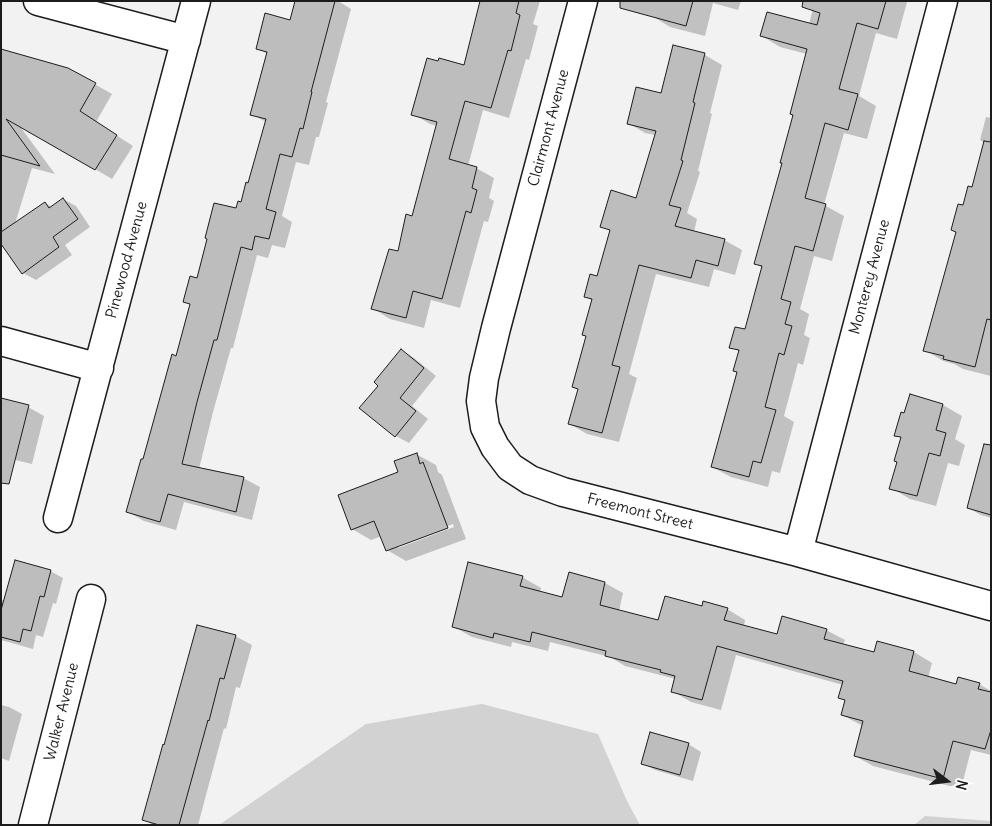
<!DOCTYPE html>
<html>
<head>
<meta charset="utf-8">
<style>
  body { margin:0 }
  #map { position:relative; width:992px; height:826px; overflow:hidden; background:#f2f2f2; font-family:Delius,sans-serif }
  canvas { display:block }
  .frame { position:absolute; inset:0; border:2px solid #1c1c1c; pointer-events:none }
  .north { position:absolute; left:922px; top:756px; width:50px; height:50px; -webkit-text-stroke:4px #fff; paint-order:stroke; rotate:105deg; font-size:14px; font-weight:700; line-height:20px; text-align:center; color:#1c1c1c }
  .north::after { content:''; display:block; margin:auto; width:18px; height:22px; background:#1c1c1c; clip-path:polygon(50% 0,100% 100%,50% 72%,0 100%) }
</style>
</head>
<body>
<div id="map">
<canvas width="992" height="826"></canvas>
<div class="frame"></div>
<div class="north">N</div>
</div>
<script>
const g = document.querySelector('canvas').getContext('2d');
g.lineJoin = 'round';
function fill(path, color) { g.fillStyle = color; g.fill(path, 'evenodd'); }
const toPath = rows => new Path2D(rows.map(r => 'M' + r).join(''));
function strokePath(path, color, width, dash) { g.strokeStyle = color; g.lineWidth = width; g.lineCap = dash ? 'butt' : 'round'; g.setLineDash(dash || []); g.stroke(path); }
function drawText(font, color, halo, rows, align = 'center') {
  g.font = font + ' Delius,sans-serif'; g.lineWidth = 4.5; g.setLineDash([]); g.textBaseline = 'middle'; g.strokeStyle = halo; g.fillStyle = color; for (const [text, x, y, turn = 0] of rows) {
    g.save(); g.translate(x, y); g.rotate((+turn || 0) * Math.PI / 180); g.textAlign = isNaN(turn) ? turn : align; if (halo) g.strokeText(text, 0, 0); g.fillText(text, 0, 0); g.restore();
  }
}
const green = toPath([
  [482,704,598,734,627,801,640,825,219,825,366,724],
  [925,816,991,821,991,825,914,825]
]);
const shadow = toPath([
  [296,1,338,1,351,9,326,102,328,103,319,137,316,137,309,165,296,162,282,216,292,222,285,248,272,245,268,258,257,255,233,348,231,348,213,412,199,469,243,478,260,487,252,520,184,502,176,530,144,521,128,512,177,357,191,305,185,301,241,203,249,184,266,122,251,114,267,54,257,48,291,21],
  [482,1,540,1,533,24,538,26,529,60,526,59,509,118,483,110,468,166,476,168,494,178,489,198,494,201,488,222,484,221,460,308,431,300,424,328,390,319,372,308,399,253,413,217,437,126,430,124,413,114,465,66],
  [655,1,741,1,738,10,713,3,705,36,670,27,652,16],
  [815,1,905,1,907,2,897,39,876,33,859,96,876,106,867,139,844,133,824,205,844,216,832,261,814,256,800,309,809,314,804,335,810,338,803,365,798,363,784,416,794,422,780,473,772,471,768,487,731,477,712,467,738,372,740,352,731,347,746,331,763,268,756,264,783,163,807,54,780,47,762,36,809,24],
  [674,47,705,55,722,65,710,113,712,114,698,171,700,172,687,213,697,219,694,232,724,240,742,250,735,275,714,269,709,287,656,274,629,374,637,378,619,442,587,434,570,424,579,390,573,387,587,337,593,301,586,297,598,277,610,231,601,226,637,199,655,135,645,133,628,123,662,95],
  [1,51,68,69,112,94,96,122,133,146,112,179,19,125,55,174,32,168,15,224,45,203,52,207,63,199,76,206,90,227,65,245,72,255,36,280,23,273,1,243],
  [986,117,991,118,991,376,963,369,954,364,943,361,925,350,964,207,973,188,985,143,980,140],
  [401,350,414,358,436,376,412,406,428,419,409,443,396,436,380,386],
  [943,405,962,416,955,439,965,445,959,466,948,463,936,506,910,499,891,488,898,462,902,438,896,435,905,414],
  [28,407,44,416,32,464,15,460,12,471,1,468],
  [416,454,436,465,438,472,442,475,466,539,406,561,387,550,382,536,371,540,352,529],
  [453,524,454,527,398,548,398,545],
  [991,483,991,518,981,515,968,508],
  [50,571,63,578,56,604,53,603,43,637,36,635,33,649,1,640,1,600,5,601],
  [569,574,605,583,623,593,619,611,659,622,703,607,727,609,745,620,744,626,778,636,826,630,845,640,843,645,875,654,878,643,914,652,932,663,928,678,957,685,979,684,991,691,991,755,971,750,961,789,873,766,855,756,863,726,842,715,846,701,840,698,843,685,736,655,721,710,691,702,672,691,676,679,672,678,625,666,610,657,550,642,548,651,512,642,511,647,472,637,454,627,522,577,541,588,540,592,563,599],
  [235,636,252,645,240,688,236,687,226,729,224,728,198,825,153,825,144,819,165,746],
  [1,705,9,707,22,714,9,761,1,758],
  [688,744,701,752,693,781,655,770,642,763]
]);
const building = toPath([
  [295,1,335,1,311,92,312,92,303,129,300,128,292,157,280,154,266,209,276,212,269,239,255,236,252,250,241,247,217,340,214,340,197,402,182,464,244,477,236,512,168,494,160,522,126,512,141,459,143,459,172,354,176,356,190,304,183,302,190,276,197,278,207,239,205,238,214,203,236,208,238,201,241,202,246,182,248,183,266,119,250,115,267,52,256,49,265,13,290,20,295,1],
  [480,1,519,1,516,13,520,15,511,51,508,50,491,108,465,101,449,159,477,167,472,188,477,190,471,213,466,211,442,299,413,291,406,318,371,309,389,249,398,251,406,214,412,216,437,122,411,115,427,58,438,61,439,58,464,65,480,1],
  [620,1,693,1,686,26,620,8,620,1],
  [803,1,886,1,878,29,857,23,839,89,858,94,848,130,825,123,805,198,826,204,813,251,795,246,781,299,791,302,785,324,792,326,784,355,779,353,765,407,776,410,761,463,753,461,749,477,711,467,737,372,733,371,739,350,729,348,735,327,745,329,762,266,754,264,782,163,780,163,793,115,790,114,807,49,760,36,767,12,817,25,820,13,802,7,803,1],
  [673,45,705,53,693,102,695,103,681,160,683,161,669,205,681,208,675,226,725,239,718,266,696,260,691,278,639,265,612,365,620,367,602,433,568,424,578,389,572,387,586,336,582,335,592,299,584,297,590,274,597,276,610,230,600,227,611,190,636,198,656,131,627,124,636,87,661,93,673,45],
  [1,49,68,68,96,83,80,111,117,135,95,170,6,119,40,166,1,155,1,49],
  [984,141,991,142,991,320,987,319,975,367,943,359,944,356,923,351,956,232,951,230,958,204,963,205,968,186,972,187,984,141],
  [63,198,78,219,53,237,59,247,22,274,1,244,1,232,45,202,49,208,63,198],
  [401,349,424,368,400,398,416,411,395,437,359,408,378,386,374,382,401,349],
  [910,394,943,404,936,430,946,433,940,456,929,453,917,496,889,489,897,462,894,461,901,437,894,436,901,412,904,413,910,394],
  [1,398,29,405,9,484,1,483,1,398],
  [984,444,991,445,991,515,967,508,984,444],
  [417,453,420,464,423,462,448,528,386,551,374,521,351,530,338,495,398,472,394,461,417,453],
  [15,560,51,570,44,597,40,596,31,631,23,629,20,642,1,637,1,610,15,560],
  [468,562,523,576,520,586,562,597,569,572,605,582,600,605,658,620,665,596,702,606,703,601,728,608,724,620,777,634,782,616,827,629,824,639,874,652,877,641,914,651,909,671,956,684,958,677,980,683,978,689,991,692,991,730,985,749,953,741,943,779,854,756,863,721,841,715,845,700,838,698,843,681,717,646,702,700,671,692,675,676,660,672,661,670,605,656,606,651,532,632,530,642,494,633,493,638,452,627,468,562],
  [197,625,236,635,224,679,220,678,209,721,208,720,179,825,159,825,142,820,163,744,164,745,197,625],
  [650,732,689,743,680,775,641,764,650,732]
]);
const street = toPath([
  [38,1,186,40],
  [583,1,496,328,484,378,481,401,485,427,495,447,510,467,530,480,563,492,798,552,991,606],
  [1,341,99,368],
  [58,518,196,1],
  [798,552,943,1],
  [33,825,91,599]
]);
const streetNames = [
  ["Clairmont Avenue",549,128,-75],
  ["Pinewood Avenue",127,260,-75],
  ["Monterey Avenue",870,277,-75],
  ["Freemont Street",640,512,14],
  ["Walker Avenue",62,712,-76]
];
fill(green, '#d2d2d2');
fill(shadow, '#0003');
fill(building, '#bdbdbd');
strokePath(building, '#1c1c1c', 1);
strokePath(street, '#1c1c1c', 31);
strokePath(street, '#fff', 28);
drawText('15px', '#1c1c1c', '#fff', streetNames);
</script>
</body>
</html>
